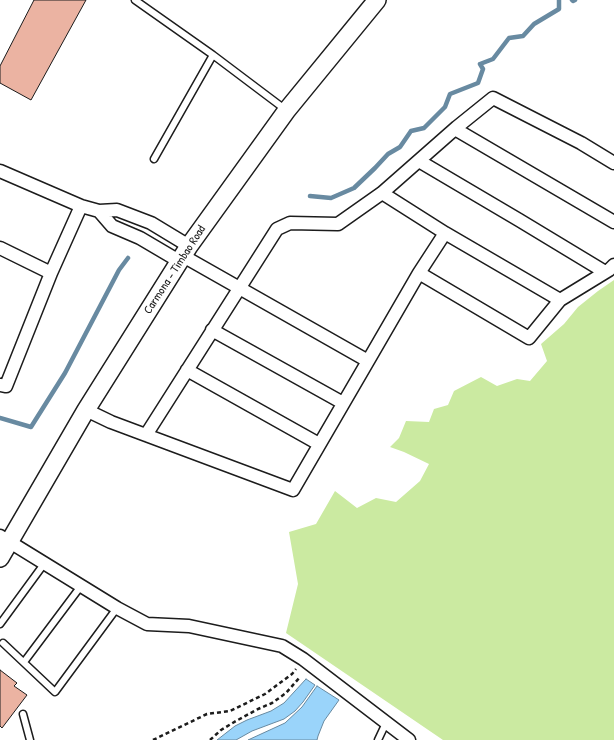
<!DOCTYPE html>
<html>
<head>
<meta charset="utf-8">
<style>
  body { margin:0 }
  canvas { display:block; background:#fff }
</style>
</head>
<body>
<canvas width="614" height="740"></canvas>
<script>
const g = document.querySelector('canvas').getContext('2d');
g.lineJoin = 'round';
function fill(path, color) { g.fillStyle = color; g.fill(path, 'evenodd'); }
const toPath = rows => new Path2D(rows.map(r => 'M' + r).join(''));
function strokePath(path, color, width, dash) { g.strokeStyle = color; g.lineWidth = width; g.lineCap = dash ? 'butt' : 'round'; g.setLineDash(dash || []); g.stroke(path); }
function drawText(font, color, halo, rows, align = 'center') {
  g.font = font + ' "Patrick Hand",sans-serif'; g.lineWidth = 4; g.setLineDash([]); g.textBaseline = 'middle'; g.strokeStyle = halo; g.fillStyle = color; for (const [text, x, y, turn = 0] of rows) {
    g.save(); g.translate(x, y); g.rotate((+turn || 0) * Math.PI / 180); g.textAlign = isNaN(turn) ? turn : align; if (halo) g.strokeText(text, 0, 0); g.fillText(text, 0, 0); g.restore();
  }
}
const green = toPath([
  [614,280,614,740,443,740,286,633,298,584,289,532,316,524,335,491,357,508,376,498,396,502,420,481,429,464,404,452,390,447,399,438,406,421,429,422,434,409,448,405,454,391,481,377,497,386,517,379,530,381,547,361,541,344,564,324,578,307,598,291]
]);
const water = toPath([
  [306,679,315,685,303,702,295,711,284,719,252,731,236,740,217,740,235,726,247,720,271,711,284,703,306,679],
  [317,686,339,700,324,721,318,736,317,740,248,740,285,723,302,707,317,686]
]);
const stream = toPath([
  [572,0,573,1,575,0],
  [310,196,331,198,354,188,375,168,388,154,400,147,411,131,424,128,445,107,450,94,478,83,483,69,480,64,493,59,509,38,523,36,534,24,559,9,559,0],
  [0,418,31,427,65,373,119,270,128,258]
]);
const building = toPath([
  [34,0,86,0,31,100,0,83,0,66,34,0],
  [0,670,17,683,14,686,27,695,2,728,0,726,0,670]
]);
const path = toPath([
  [153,740,207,714,230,711,265,694,292,674,296,669],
  [210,740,221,730,236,721,258,709,272,703,286,693,300,677]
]);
const lane = toPath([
  [135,0,213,55,286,110],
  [154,159,213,55],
  [0,624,44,564],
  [3,643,55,692,117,608],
  [24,662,81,586],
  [23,714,30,740],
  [378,740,386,723]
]);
const street = toPath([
  [455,129,614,222],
  [419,161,519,220,605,272],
  [0,171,81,206,99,211,117,210,151,223,189,246],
  [382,193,445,233,560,300],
  [99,211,112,226,140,238,179,261],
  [0,248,51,273],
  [419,273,529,338,560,300,609,270,614,265],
  [212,330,343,403],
  [368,361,419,273,445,233],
  [187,370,319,444],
  [0,385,6,386,51,273,81,206],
  [86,410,111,422,293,490,368,361,183,256],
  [146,435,277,229,290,223,338,224,382,193,457,127,493,98,581,143,614,163],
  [0,536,117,608,147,624,189,626,282,646,303,659,409,740]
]);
const secondary = toPath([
  [0,558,86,410,189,246,287,110,377,0]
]);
const streetNames = [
  ["Carmona - Timbao Road",175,270,-57]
];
fill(green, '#cbeaa1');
fill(water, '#9ad4fa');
strokePath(water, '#688aa1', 1);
strokePath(stream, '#688aa1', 4.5);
fill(building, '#ebb3a2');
strokePath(building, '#1c1c1c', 1);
strokePath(lane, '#1c1c1c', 9);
strokePath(street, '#1c1c1c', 15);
strokePath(secondary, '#1c1c1c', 20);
strokePath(path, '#1c1c1c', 2.5, [4, 3]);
strokePath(lane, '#fff', 6);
strokePath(street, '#fff', 12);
strokePath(secondary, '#fff', 17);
drawText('12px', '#1c1c1c', '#fff', streetNames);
</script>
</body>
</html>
